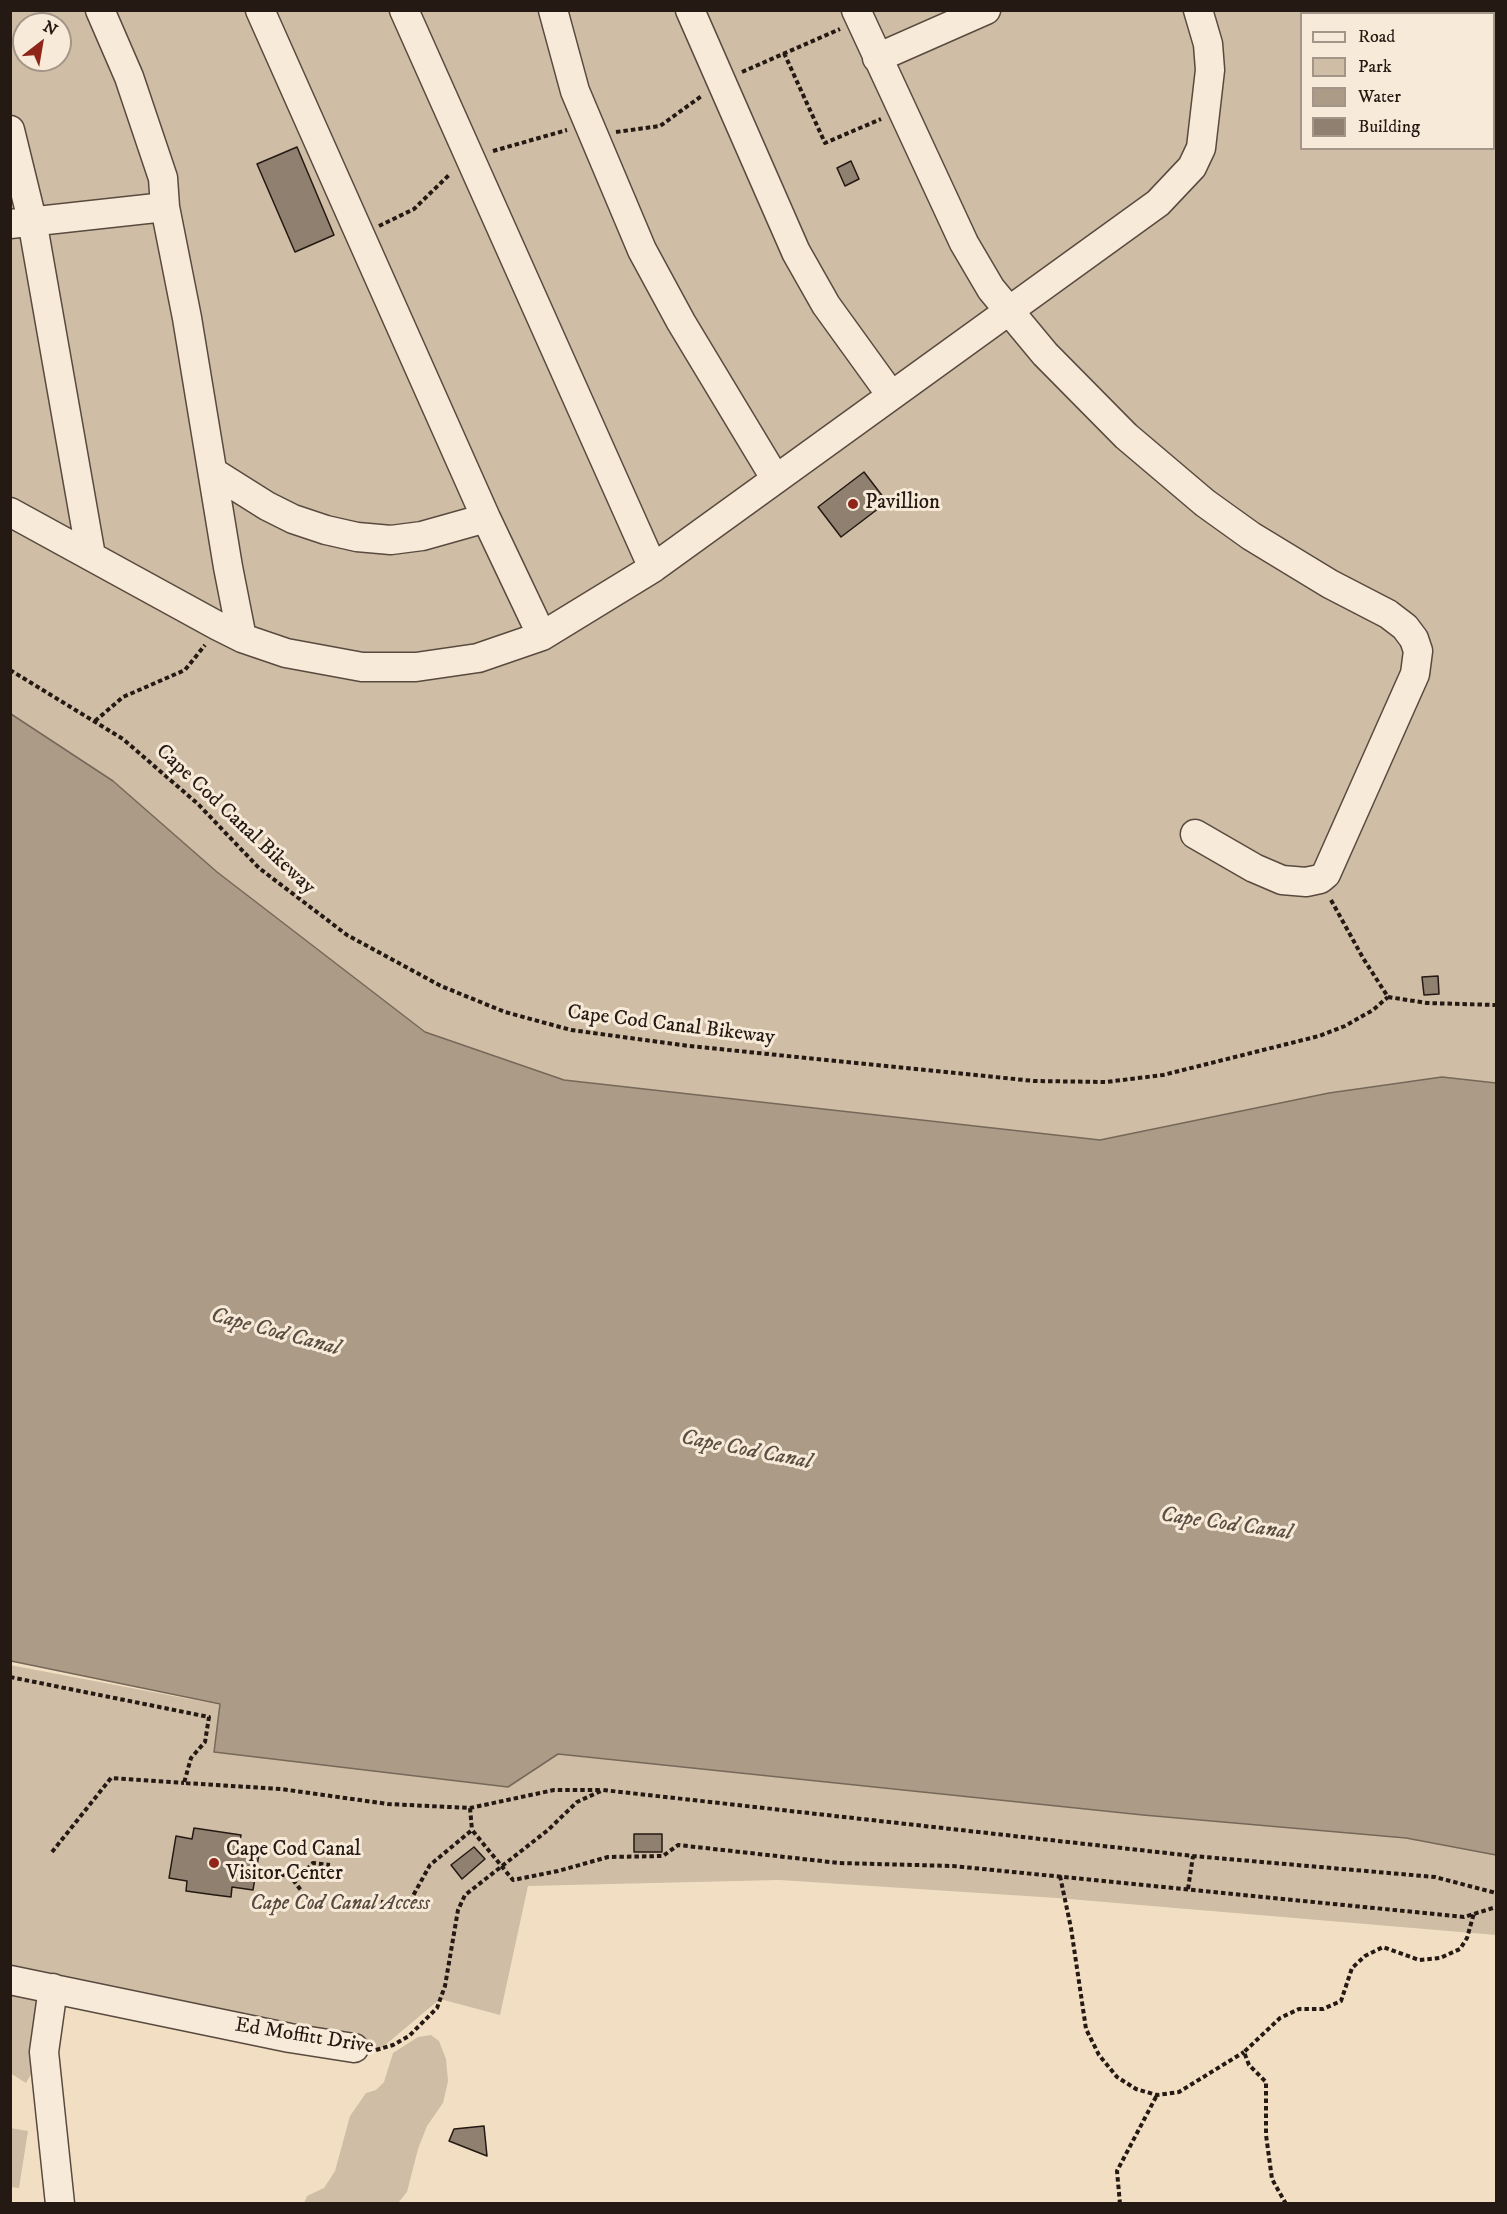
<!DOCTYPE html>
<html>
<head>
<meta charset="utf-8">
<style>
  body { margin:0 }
  #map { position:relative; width:1507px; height:2214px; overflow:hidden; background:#f2dfc3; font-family:"IM FELL DW Pica",serif }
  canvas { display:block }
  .frame { position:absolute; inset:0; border:12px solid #241913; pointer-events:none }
  .legend { position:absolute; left:1300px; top:12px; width:195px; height:138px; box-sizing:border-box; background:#f7ead8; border:2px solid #a39689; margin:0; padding:8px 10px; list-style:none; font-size:18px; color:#241913 }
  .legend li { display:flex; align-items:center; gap:12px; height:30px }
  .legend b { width:30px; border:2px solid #a39689 }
  .north { position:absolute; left:12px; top:12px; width:60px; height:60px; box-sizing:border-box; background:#f7ead8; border:2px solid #a39689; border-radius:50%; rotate:31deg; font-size:16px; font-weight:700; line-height:24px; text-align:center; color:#241913 }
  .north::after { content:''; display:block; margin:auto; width:21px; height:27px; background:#8f2418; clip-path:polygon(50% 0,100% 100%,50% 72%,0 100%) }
</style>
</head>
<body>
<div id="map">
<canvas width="1507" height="2214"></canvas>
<div class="frame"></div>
<ul class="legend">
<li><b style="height:8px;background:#f7ead8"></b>Road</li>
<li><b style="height:16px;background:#cfbda5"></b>Park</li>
<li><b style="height:16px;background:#ac9c87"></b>Water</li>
<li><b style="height:16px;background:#8f806f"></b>Building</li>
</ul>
<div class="north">N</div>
</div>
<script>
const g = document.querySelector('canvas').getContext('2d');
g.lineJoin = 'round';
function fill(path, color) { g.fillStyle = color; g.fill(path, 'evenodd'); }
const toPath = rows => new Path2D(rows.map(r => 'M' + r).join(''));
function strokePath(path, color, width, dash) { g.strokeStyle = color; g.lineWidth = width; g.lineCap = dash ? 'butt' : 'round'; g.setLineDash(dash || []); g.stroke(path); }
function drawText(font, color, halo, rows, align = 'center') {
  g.font = font + ' "IM FELL DW Pica",serif'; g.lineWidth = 6; g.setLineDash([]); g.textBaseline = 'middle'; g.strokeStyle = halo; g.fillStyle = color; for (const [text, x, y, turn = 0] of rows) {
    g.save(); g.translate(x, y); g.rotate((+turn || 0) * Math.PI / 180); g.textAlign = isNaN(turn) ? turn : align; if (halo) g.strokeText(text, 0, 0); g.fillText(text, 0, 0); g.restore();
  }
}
const green = toPath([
  [10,11,1496,11,1496,1083,1442,1077,1329,1093,1100,1140,564,1080,425,1032,217,872,113,781,11,714],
  [1302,14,1494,14,1494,148,1302,148],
  [24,24,60,24,60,60,24,60],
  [10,1665,221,1705,215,1752,508,1787,558,1754,1143,1815,1406,1838,1496,1855,1496,1935,1057,1898,779,1880,528,1886,500,2015,440,1999,378,2051,183,2016,53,1988,44,2052,26,2083,10,2073],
  [431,2035,439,2041,446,2059,448,2081,443,2103,427,2126,418,2149,407,2192,398,2203,304,2203,307,2196,324,2188,335,2171,350,2116,366,2093,376,2090,384,2082,393,2053,418,2037],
  [10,2128,28,2131,19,2188,11,2187]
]);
const water = toPath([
  [11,714,113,781,217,872,425,1032,564,1080,1100,1140,1329,1093,1442,1077,1496,1083,1496,1855,1406,1838,1143,1815,558,1754,508,1787,214,1752,220,1704,11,1661,11,714]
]);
const building = toPath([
  [297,147,334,235,295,252,257,164,297,147],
  [851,161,859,179,845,186,837,168,851,161],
  [864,472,887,502,841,537,818,507,864,472],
  [1438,976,1439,994,1424,995,1422,977,1438,976],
  [194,1828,241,1835,239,1845,260,1848,253,1890,232,1887,231,1897,215,1895,186,1891,187,1881,169,1878,176,1836,192,1839,194,1828],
  [634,1834,662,1834,662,1852,634,1852,634,1834],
  [474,1847,485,1859,462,1879,451,1865,474,1847],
  [484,2126,487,2156,449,2141,454,2129,484,2126]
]);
const path = toPath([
  [784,53,825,143,881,119],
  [742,72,840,29],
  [616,132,660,126,703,95],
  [493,151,567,130],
  [379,226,414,209,450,174],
  [10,670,123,739,198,804,259,868,347,935,441,986,505,1012,571,1030,689,1046,1034,1081,1106,1082,1163,1075,1319,1036,1345,1026,1373,1010,1388,997],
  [95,721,123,697,185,670,205,645],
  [1331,900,1363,958,1388,997,1427,1003,1496,1005],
  [10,1677,209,1717,205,1742,191,1758,184,1783,281,1789,388,1804,470,1808,554,1790,600,1790],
  [470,1808,472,1830],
  [52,1852,111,1778,184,1783],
  [258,1871,290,1876,313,1906],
  [1060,1876,1071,1928,1086,2029,1099,2055,1117,2077,1136,2089,1157,2095,1179,2092,1244,2052],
  [296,1880,313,1863,330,1865],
  [1188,1889,1193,1856],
  [381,1902,409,1903,430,1865,472,1830,513,1880,558,1871,608,1857,663,1856,678,1845,839,1863,953,1866,1464,1917,1496,1907],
  [376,2050,393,2045,409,2036,437,2008,445,1986,458,1910,465,1895,548,1830,577,1802,603,1790,1193,1856,1435,1877,1496,1893],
  [1120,2204,1117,2171,1157,2095],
  [1286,2204,1272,2179,1266,2135,1266,2082,1249,2065,1244,2052,1280,2018,1299,2009,1323,2009,1341,2001,1352,1968,1365,1956,1383,1947,1419,1960,1440,1958,1460,1949,1467,1938,1474,1913]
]);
const minor = toPath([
  [100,10,129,77,163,178,165,207,187,318,228,567,242,638],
  [260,10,486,518,542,636],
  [404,10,653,568],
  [553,10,575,91,642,250,681,322,775,478],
  [690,10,796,252,826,305,891,395],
  [856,10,964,243,991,289,1045,354,1126,436,1205,503,1251,536,1330,584,1388,614,1405,627,1414,639,1418,651,1415,674,1326,874,1320,879,1306,882,1282,880,1254,868,1195,834],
  [877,58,986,10],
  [10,130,32,220,91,556],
  [10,224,165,207],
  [213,472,267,506,293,519,326,530,357,537,391,540,422,536,486,518],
  [10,512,218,626,242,638,286,653,362,667,416,667,478,658,542,636,653,568,1158,203,1192,167,1201,148,1210,70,1208,44,1198,10],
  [10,1980,290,2038,354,2048],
  [53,1988,44,2052,60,2204]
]);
const markers = [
  [853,504,6,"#8f2418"],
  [214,1863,6,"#8f2418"]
];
const poiNames = [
  ["Pavillion",865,504],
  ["Cape Cod Canal",226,1851],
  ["Visitor Center",226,1875]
];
const streetNames = [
  ["Cape Cod Canal Bikeway",235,820,43],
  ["Cape Cod Canal Bikeway",671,1026,7],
  ["Ed Moffitt Drive",304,2037,9]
];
const parkNames = [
  ["Cape Cod Canal Access",340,1905]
];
const waterNames = [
  ["Cape Cod Canal",275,1333,15],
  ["Cape Cod Canal",746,1451,11],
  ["Cape Cod Canal",1226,1525,8]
];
fill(green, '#cfbda5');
fill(water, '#ac9c87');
strokePath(water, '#766859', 1.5);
fill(building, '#8f806f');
strokePath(building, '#241913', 1.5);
strokePath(minor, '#584a3f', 31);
strokePath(path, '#241913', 4, [4.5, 3]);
strokePath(minor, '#f7ead8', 28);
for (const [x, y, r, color] of markers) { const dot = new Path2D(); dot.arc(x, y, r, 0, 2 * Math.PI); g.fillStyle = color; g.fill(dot); strokePath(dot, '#f7ead8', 2); }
drawText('21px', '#241913', '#f7ead8', poiNames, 'left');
drawText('21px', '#241913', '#f7ead8', streetNames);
drawText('italic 21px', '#574a3f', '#f7ead8', parkNames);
drawText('italic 22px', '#5a4d41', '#f7ead8', waterNames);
</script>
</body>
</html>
